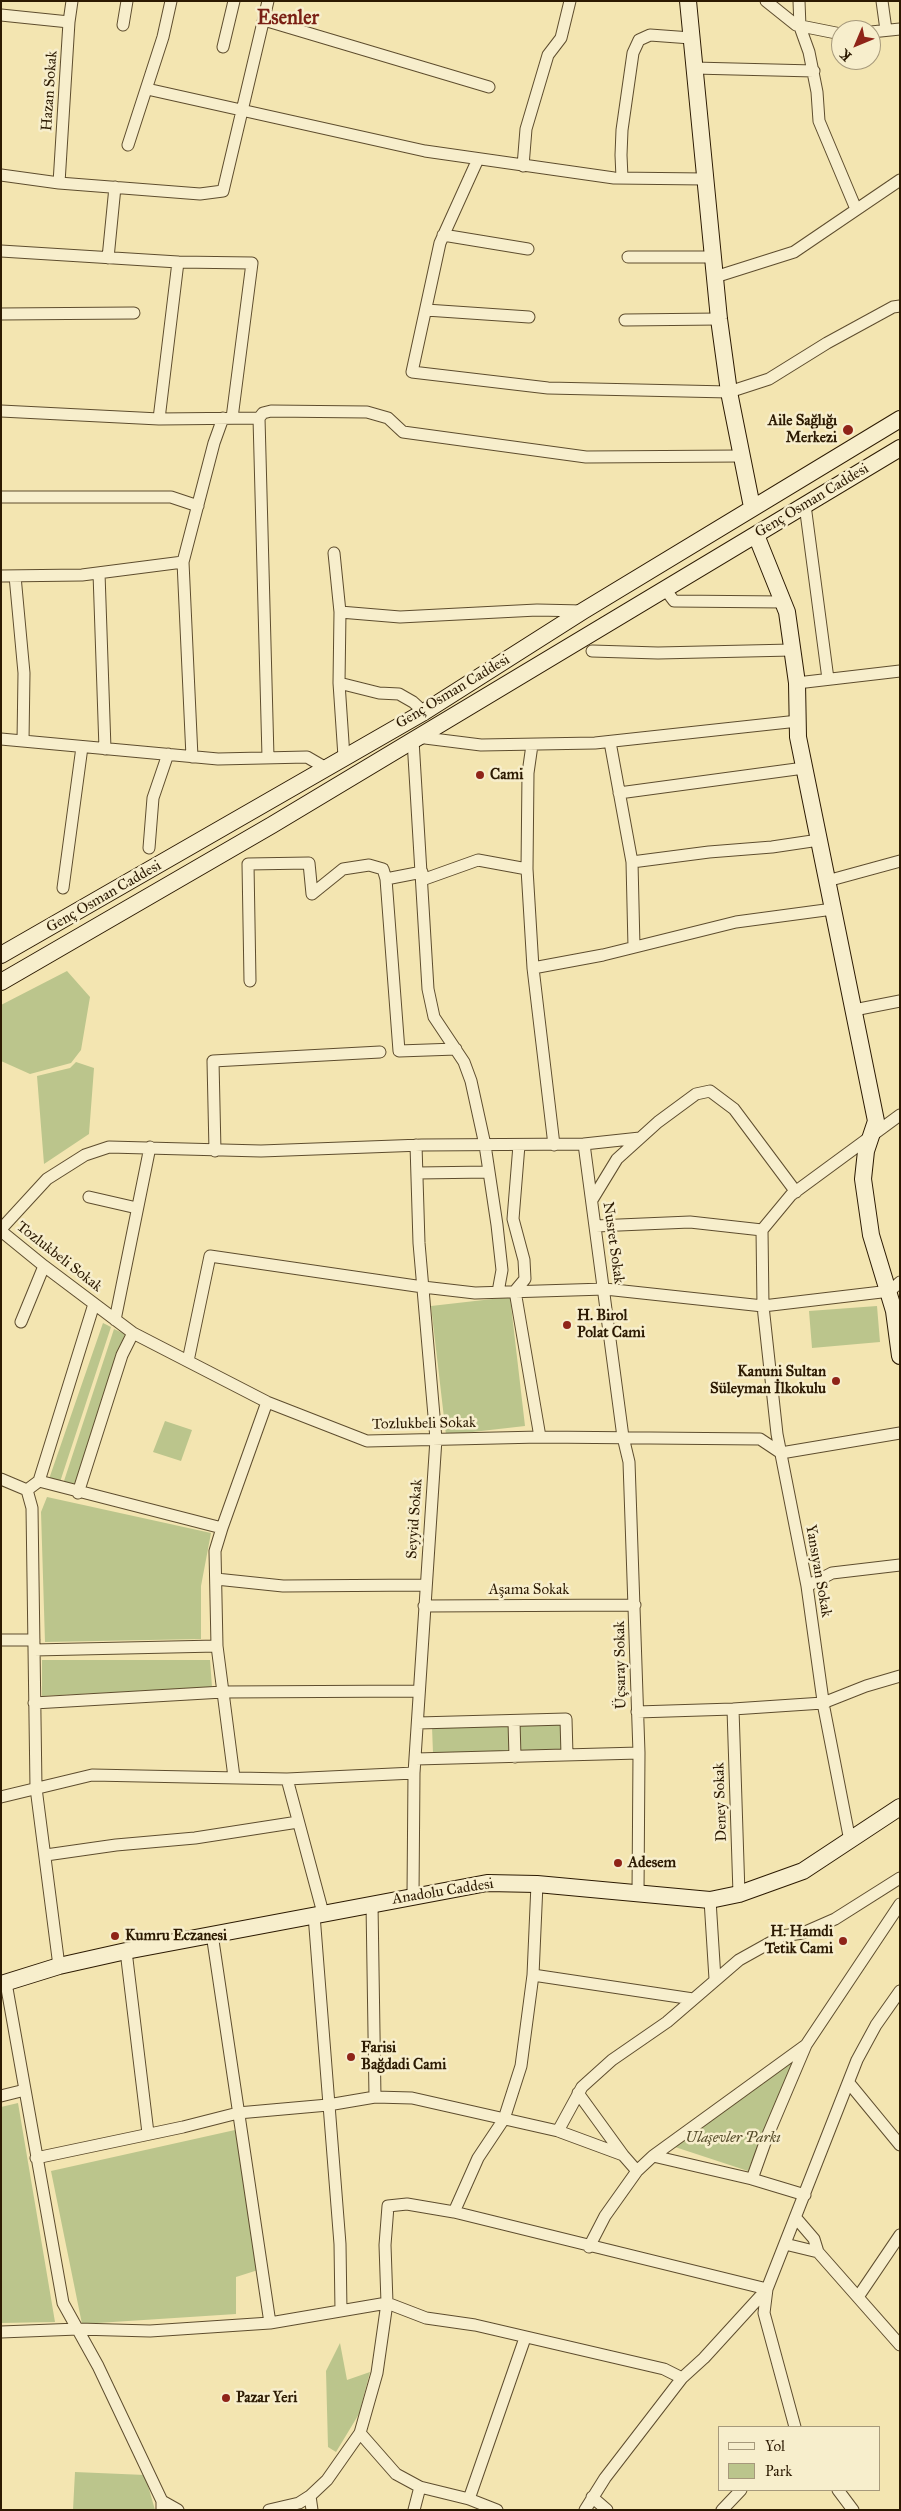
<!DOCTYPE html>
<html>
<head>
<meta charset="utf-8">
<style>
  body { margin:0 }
  #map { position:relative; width:901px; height:2511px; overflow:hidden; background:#f3e5b1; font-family:"IM FELL Great Primer",serif }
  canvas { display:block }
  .frame { position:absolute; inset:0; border:2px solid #2c1a02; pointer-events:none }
  .legend { position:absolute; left:718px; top:2426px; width:162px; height:65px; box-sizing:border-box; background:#f7eecc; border:1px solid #a6997b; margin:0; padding:6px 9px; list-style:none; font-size:15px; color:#2c1a02 }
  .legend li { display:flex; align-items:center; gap:10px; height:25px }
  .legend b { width:25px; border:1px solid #a6997b }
  .north { position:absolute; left:831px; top:20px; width:50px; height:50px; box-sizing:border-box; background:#f7eecc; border:1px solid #a6997b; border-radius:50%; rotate:225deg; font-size:14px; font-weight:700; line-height:20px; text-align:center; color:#2c1a02 }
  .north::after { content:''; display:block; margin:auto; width:18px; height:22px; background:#8f2418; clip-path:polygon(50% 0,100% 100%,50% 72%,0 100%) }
</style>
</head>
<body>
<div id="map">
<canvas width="901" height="2511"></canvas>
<div class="frame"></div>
<ul class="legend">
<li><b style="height:6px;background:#f7eecc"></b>Yol</li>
<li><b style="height:14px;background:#bbc58c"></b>Park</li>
</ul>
<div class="north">K</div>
</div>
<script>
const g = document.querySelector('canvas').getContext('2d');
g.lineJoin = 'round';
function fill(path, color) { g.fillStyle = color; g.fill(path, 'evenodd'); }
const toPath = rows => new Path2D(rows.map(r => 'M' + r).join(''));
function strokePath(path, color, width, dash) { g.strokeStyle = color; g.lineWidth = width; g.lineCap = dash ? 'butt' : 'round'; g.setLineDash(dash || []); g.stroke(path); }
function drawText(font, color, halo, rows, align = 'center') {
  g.font = font + ' "IM FELL Great Primer",serif'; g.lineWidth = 5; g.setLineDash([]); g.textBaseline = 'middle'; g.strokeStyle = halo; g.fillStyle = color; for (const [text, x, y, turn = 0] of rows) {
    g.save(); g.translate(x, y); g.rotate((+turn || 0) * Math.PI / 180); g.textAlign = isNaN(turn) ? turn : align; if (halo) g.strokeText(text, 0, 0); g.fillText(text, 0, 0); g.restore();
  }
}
const green = toPath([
  [67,971,90,997,81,1050,71,1063,30,1074,1,1061,1,1005],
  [76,1062,94,1068,89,1134,44,1164,37,1076,70,1068],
  [510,1297,525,1426,446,1435,431,1306],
  [877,1306,880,1342,812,1348,809,1311],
  [103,1323,111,1327,60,1482,49,1479],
  [114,1329,125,1334,74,1488,63,1484],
  [165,1421,192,1430,181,1461,153,1452],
  [47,1497,211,1533,201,1586,201,1639,45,1642,41,1512],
  [42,1660,210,1660,212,1687,42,1696],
  [561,1723,561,1750,433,1753,432,1727],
  [793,2062,748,2171,675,2147],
  [18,2103,55,2322,1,2323,1,2107],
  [235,2130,258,2270,236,2277,236,2314,82,2324,51,2171],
  [340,2343,347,2380,370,2372,359,2414,336,2452,328,2447,326,2371],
  [75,2472,145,2475,155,2510,73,2510]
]);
const street = toPath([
  [766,1,796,25,841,34],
  [799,1,800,27,809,52,817,92,819,121,856,209],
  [882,1,886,30],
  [1,15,69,22],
  [264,20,489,87],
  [123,25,127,1],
  [871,32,900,29],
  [223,47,234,1],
  [694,68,814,71],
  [147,89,425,151,614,178,705,179],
  [128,145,163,37,171,1],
  [478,159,440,243,412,372,548,388,729,392,769,379,827,343,893,307,900,306],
  [523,166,526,129,548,55,561,38,570,1],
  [1,175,59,183,200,194,223,191,268,1],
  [622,178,621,155,622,130,633,53,639,40,650,35,691,38],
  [59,183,69,22,72,1],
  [443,235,528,249],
  [1,251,178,262,252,263,232,418],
  [628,257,713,257],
  [108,258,115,187],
  [715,277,794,252,900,180],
  [426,310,529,317],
  [1,314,134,313],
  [625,320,719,319],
  [1,411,159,419,259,418,268,757],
  [259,418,263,413,271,411,367,412,388,418,403,432,586,457,741,456],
  [159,419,178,262],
  [1,497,171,497,198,506],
  [805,505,828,679],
  [334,553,340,612,339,683,344,757],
  [183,562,214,443,223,418],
  [99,573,105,749],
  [1,576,82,575,183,562,192,757],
  [15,576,24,673,23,741],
  [665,589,674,601,783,602],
  [340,612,400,617,537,610,583,611],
  [592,651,658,653,792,650],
  [339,683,379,693,399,694,413,702,424,712],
  [797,683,900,671],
  [417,737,481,745,595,743,798,721],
  [1,739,218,759,307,757,326,768],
  [413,740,428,989,434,1017,464,1062,471,1081,485,1145,497,1225,502,1270,498,1292],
  [610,742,632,862,634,947],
  [532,745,528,773,527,869,533,968,554,1145],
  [619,793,804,768],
  [149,848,153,798,168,754],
  [632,862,709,852,772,847,819,840],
  [422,872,386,879,399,1051,456,1049],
  [422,880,478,860,527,869],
  [827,881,900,861],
  [63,888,82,747],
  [312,894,343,869,369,865,383,869,386,879],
  [533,968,603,955,736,922,833,909],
  [250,981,248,864,309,863,312,894],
  [854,1010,900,1001],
  [584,1144,623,1437,629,1462,639,1753,638,1893],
  [519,1145,513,1219,524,1260,525,1279,515,1291,540,1437],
  [215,1151,213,1061,380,1052],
  [417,1173,489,1172],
  [89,1197,137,1208],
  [592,1200,617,1159,658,1122,696,1094,710,1091,734,1109,796,1192],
  [596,1226,690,1222,762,1230],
  [1,1229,47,1179,85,1155,109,1147,261,1151,422,1145,584,1144,640,1138],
  [1,1231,44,1266,133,1333,267,1402,367,1441,540,1437,760,1439,781,1453,900,1433],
  [115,1320,150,1147],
  [21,1322,44,1266],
  [188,1361,210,1256,423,1287,475,1293,605,1289,763,1306,890,1291,900,1282],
  [1,1479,27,1490,32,1508,36,1788,59,1966],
  [39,1481,94,1304],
  [27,1490,39,1481,222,1528,267,1402],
  [78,1493,122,1355,133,1333],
  [222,1528,215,1551,217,1646,234,1777],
  [216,1579,283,1586,425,1585],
  [807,1586,832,1573,900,1565],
  [424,1606,635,1605],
  [1,1640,34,1640],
  [34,1650,217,1646],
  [34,1703,223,1692,419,1691],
  [733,1709,739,1894],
  [637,1712,733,1709,823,1703,866,1686,900,1676],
  [514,1721,515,1757],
  [418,1723,566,1719,567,1755],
  [416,1759,639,1753],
  [287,1779,323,1913],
  [1,1797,92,1775,287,1779,414,1773],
  [850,1841,824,1708,807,1586,777,1434,763,1306,762,1230,791,1195,900,1115],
  [46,1855,116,1845,195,1838,298,1822],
  [413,1895,414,1773,436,1439,419,1243,416,1145],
  [710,1900,715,1979],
  [372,1904,375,2097],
  [314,1915,340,2244,341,2311],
  [212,1934,270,2323,387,2303,426,2318,475,2325,664,2369,682,2378],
  [126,1951,148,2133],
  [533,1975,693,1999],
  [6,1983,63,2303,98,2366,162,2501,162,2510],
  [849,2083,900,2145],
  [578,2093,623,2155],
  [1,2096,25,2090],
  [558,2131,582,2087,612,2060,667,2022,739,1960,782,1936,803,1933,835,1919,900,1878],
  [653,2156,806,2045],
  [36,2158,183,2127,238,2113,328,2105,375,2097,412,2098,558,2131,623,2155,637,2171],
  [752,2179,767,2137,806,2045,900,1904],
  [454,2212,767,2289,704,2358,682,2378,605,2478,585,2510],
  [796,2218,814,2239,818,2252],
  [785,2244,818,2252,900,2345],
  [589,2247,605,2216,637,2171,653,2156,752,2179,805,2195],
  [858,2297,900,2235],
  [1,2332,78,2329,150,2331,270,2323],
  [795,2427,764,2313,767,2289,857,2060,876,2025,900,1991],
  [360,2433,396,2474,420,2487,469,2499,497,2510],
  [838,2490,853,2510],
  [310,2496,312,2510],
  [592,2497,607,2510],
  [469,2499,525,2338],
  [162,2501,178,2510],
  [269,2510,299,2503,310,2496,327,2480,360,2433,377,2373,387,2303,385,2245,388,2206,407,2204,454,2212,478,2158,504,2119,521,2066,533,1975,537,1884],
  [414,2510,420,2487],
  [722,2510,741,2490]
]);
const secondary = toPath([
  [688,1,719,319,729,392,752,507],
  [756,535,787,612,797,683,798,737,876,1121,866,1151,863,1179,871,1235,894,1311,900,1356],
  [1,955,424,712,583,611,900,419],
  [1,982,272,825,900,448],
  [1,1984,59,1966,126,1951,487,1883,537,1884,710,1900,739,1894,803,1871,900,1807]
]);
const markers = [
  [848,430,6,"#8f2418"],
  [480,775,5,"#8f2418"],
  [567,1325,5,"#8f2418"],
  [836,1381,5,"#8f2418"],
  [618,1863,5,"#8f2418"],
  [115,1936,5,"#8f2418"],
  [843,1941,5,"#8f2418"],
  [351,2057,5,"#8f2418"],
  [226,2398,5,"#8f2418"]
];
const streetNames = [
  ["Hazan Sokak",50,91,-86],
  ["Genç Osman Caddesi",812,501,-31],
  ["Genç Osman Caddesi",453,692,-31],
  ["Genç Osman Caddesi",104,897,-30],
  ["Nusret Sokak",613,1243,82],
  ["Tozlukbeli Sokak",59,1257,38],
  ["Tozlukbeli Sokak",424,1424,-1],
  ["Seyyid Sokak",415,1519,-86],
  ["Yansıyan Sokak",818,1571,80],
  ["Aşama Sokak",529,1590],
  ["Üçsaray Sokak",621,1665,-91],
  ["Deney Sokak",721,1802,-92],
  ["Anadolu Caddesi",443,1892,-9]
];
const poiNames = [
  ["Aile Sağlığı",837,421,"right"],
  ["Merkezi",837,438,"right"],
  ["Cami",490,775],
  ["H. Birol",577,1316],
  ["Polat Cami",577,1333],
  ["Kanuni Sultan",826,1372,"right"],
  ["Süleyman İlkokulu",826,1389,"right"],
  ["Adesem",628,1863],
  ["H. Hamdi",833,1932,"right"],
  ["Tetik Cami",833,1949,"right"],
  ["Kumru Eczanesi",125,1936],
  ["Farisi",361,2048],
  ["Bağdadi Cami",361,2065],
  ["Pazar Yeri",236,2398]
];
const parkNames = [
  ["Ulaşevler Parkı",733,2138]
];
const districtNames = [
  ["Esenler",288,19]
];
fill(green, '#bbc58c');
strokePath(street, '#5e4d2e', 13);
strokePath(secondary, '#2c1a02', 18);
strokePath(street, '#f7eecc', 11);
strokePath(secondary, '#f7eecc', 16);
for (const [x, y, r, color] of markers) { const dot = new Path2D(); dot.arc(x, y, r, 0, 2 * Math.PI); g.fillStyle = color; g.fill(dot); strokePath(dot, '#f7eecc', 2); }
drawText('15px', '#2c1a02', '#f7eecc', streetNames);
drawText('bold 15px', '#2c1a02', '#f7eecc', poiNames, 'left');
drawText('italic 15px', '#574d2b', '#f7eecc', parkNames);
drawText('bold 20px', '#7a1f14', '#f7eecc', districtNames);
</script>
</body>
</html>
